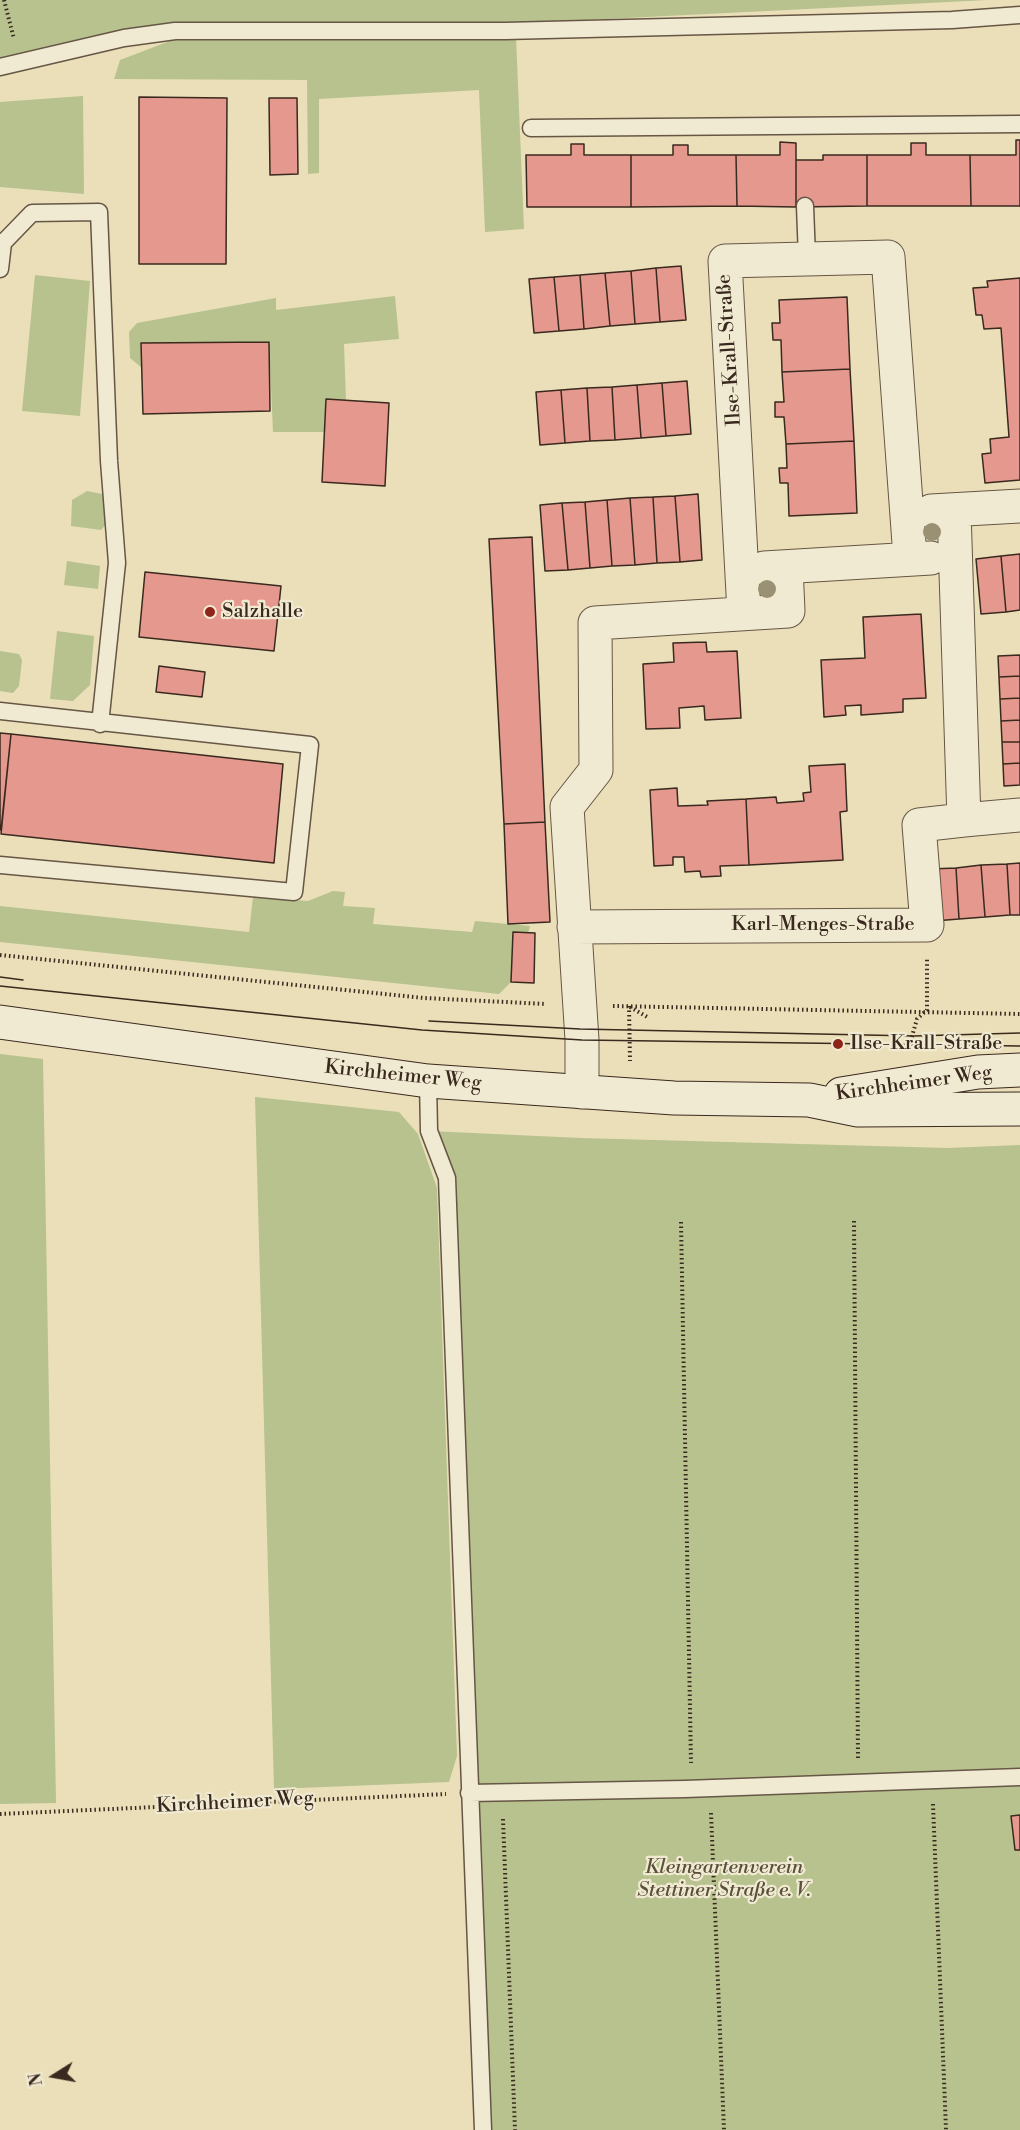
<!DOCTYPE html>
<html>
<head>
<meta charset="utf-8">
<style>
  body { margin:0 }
  #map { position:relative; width:1020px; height:2130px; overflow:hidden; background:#eadfb9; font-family:"Libre Bodoni",serif }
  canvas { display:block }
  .north { position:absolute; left:24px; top:2046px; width:60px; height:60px; -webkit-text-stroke:4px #f1ead2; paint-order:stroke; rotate:259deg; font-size:16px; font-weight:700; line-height:24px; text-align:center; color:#3a291e }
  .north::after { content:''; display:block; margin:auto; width:21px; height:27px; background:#3a291e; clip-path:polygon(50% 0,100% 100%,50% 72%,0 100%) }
</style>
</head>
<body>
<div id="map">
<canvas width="1020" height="2130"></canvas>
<div class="north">N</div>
</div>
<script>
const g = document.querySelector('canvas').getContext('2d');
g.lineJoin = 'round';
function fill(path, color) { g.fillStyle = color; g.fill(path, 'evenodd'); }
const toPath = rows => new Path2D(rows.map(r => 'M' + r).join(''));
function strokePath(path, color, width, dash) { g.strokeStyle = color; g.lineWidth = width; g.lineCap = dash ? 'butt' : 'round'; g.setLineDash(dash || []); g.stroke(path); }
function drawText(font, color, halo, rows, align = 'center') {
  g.font = font + ' "Libre Bodoni",serif'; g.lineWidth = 4.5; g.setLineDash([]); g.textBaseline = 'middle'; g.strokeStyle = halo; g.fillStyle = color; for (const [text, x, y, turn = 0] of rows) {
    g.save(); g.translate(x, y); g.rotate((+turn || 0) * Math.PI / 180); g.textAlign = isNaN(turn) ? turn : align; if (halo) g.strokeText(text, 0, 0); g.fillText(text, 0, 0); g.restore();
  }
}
const green = toPath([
  [0,0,988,0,506,24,174,25,0,61],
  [516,37,524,229,485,232,479,90,319,99,319,173,308,174,307,80,114,79,120,60,175,39],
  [83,96,84,194,0,187,0,102],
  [35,275,90,281,80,416,22,411],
  [395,296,399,339,344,344,346,401,325,432,273,432,269,342,142,343,142,368,130,358,129,332,137,323,276,298,276,310],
  [87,491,102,494,109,506,108,522,101,530,71,526,72,500],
  [67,561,100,566,98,589,64,585],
  [57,631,94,636,90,685,73,701,50,699],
  [0,651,19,654,22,660,19,686,13,693,0,691],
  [333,891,345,892,343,906,375,908,373,924,472,932,475,921,530,926,528,933,513,933,511,982,499,994,0,942,0,906,249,932,253,897,308,901],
  [0,1054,43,1059,56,1803,0,1804],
  [255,1097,399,1112,418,1134,437,1188,457,1756,449,1782,274,1789],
  [429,1131,581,1138,948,1148,1020,1145,1020,2130,483,2130,447,1178]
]);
const building = toPath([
  [139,97,227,98,226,264,139,264,139,97],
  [269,98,297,98,298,174,270,175,269,98],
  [1016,140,1020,140,1020,206,971,206,970,155,1016,155,1016,140],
  [780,142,796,143,796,207,737,206,736,155,780,155,780,142],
  [911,143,926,143,926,155,970,155,971,206,867,206,867,155,911,155,911,143],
  [571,144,584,144,584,155,631,155,631,207,527,207,526,155,571,155,571,144],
  [673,145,688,145,688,155,736,155,737,206,631,207,631,155,673,155,673,145],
  [823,155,867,155,867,206,796,207,796,160,823,160,823,155],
  [681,266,686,320,660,322,656,268,681,266],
  [656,268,660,322,635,324,631,271,656,268],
  [631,271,635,324,610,326,605,273,631,271],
  [605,273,610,326,584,329,580,275,605,273],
  [580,275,584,329,559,331,554,277,580,275],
  [554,277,559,331,534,333,529,279,554,277],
  [1020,278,1020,480,985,483,982,454,991,453,990,439,1009,437,1001,328,984,329,982,315,976,315,973,288,988,287,987,281,1020,278],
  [847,297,850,369,782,372,781,340,773,340,772,323,780,323,779,300,847,297],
  [269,342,270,411,143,414,141,343,269,342],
  [850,369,854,441,786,444,784,417,775,417,775,402,784,402,782,372,850,369],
  [687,381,691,434,666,436,662,383,687,381],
  [662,383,666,436,641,438,637,385,662,383],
  [637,385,641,438,615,440,612,387,637,385],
  [612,387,615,440,590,441,587,388,612,387],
  [587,388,590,441,565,443,561,390,587,388],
  [561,390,565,443,540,445,536,392,561,390],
  [326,399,389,403,385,486,322,482,326,399],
  [854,441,857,513,789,516,788,483,780,483,779,468,787,468,786,444,854,441],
  [698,494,702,560,680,562,675,496,698,494],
  [675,496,680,562,657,563,653,497,675,496],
  [653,497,657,563,635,565,630,498,653,497],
  [630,498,635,565,612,566,607,500,630,498],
  [607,500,612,566,590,568,585,502,607,500],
  [585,502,590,568,568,570,562,503,585,502],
  [562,503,568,570,545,571,540,505,562,503],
  [532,537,545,822,504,824,489,539,532,537],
  [1020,554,1020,610,1006,612,1001,556,1020,554],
  [1001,556,1006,612,981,614,976,559,1001,556],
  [145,572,281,586,274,651,139,637,145,572],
  [921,614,926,698,903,699,903,712,861,715,861,705,845,706,846,715,824,717,821,660,865,658,863,617,921,614],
  [706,642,707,652,737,651,741,718,705,720,704,706,679,708,680,728,646,729,643,664,674,662,673,643,706,642],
  [1020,655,1020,676,999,677,998,656,1020,655],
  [159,666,205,672,202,697,156,692,159,666],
  [1020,676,1020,698,1000,699,999,677,1020,676],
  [1020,698,1020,720,1001,721,1000,699,1020,698],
  [1020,720,1020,742,1002,742,1001,721,1020,720],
  [0,733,11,734,1,830,0,830,0,733],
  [11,734,283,764,274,863,1,834,11,734],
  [1002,742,1020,742,1020,763,1003,764,1002,742],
  [1020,763,1020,785,1004,786,1003,764,1020,763],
  [845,764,847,811,840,812,843,860,749,865,746,799,776,797,777,803,804,801,803,793,811,792,809,766,845,764],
  [677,788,678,806,708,805,707,801,746,799,749,865,720,866,721,876,701,877,700,871,685,872,684,857,673,857,673,865,654,866,650,790,677,788],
  [545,822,550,922,508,924,504,824,545,822],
  [1020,863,1020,915,1010,915,1007,864,1020,863],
  [1007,864,1010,915,985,917,981,865,1007,864],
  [981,865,985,917,959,919,956,868,981,865],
  [956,868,959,919,934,921,930,869,956,868],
  [513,932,535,933,534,983,511,982,513,932],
  [1020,1815,1020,1850,1015,1850,1011,1816,1020,1815]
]);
const path = toPath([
  [4,0,14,39],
  [0,955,424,998,546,1004],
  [613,1006,1020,1014],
  [629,1006,630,1061],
  [630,1007,649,1018],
  [908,1050,917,1019,927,1010,927,958],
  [854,1221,858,1759],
  [681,1222,691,1763],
  [933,1804,946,2130],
  [711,1813,724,2130],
  [0,1814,446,1794],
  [503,1819,515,2130]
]);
const lane = toPath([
  [0,67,124,38,175,31,505,31,952,20,1020,15],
  [531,128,1020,124],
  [805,206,807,258],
  [0,242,3,243,0,269],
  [3,243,32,213,99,212,109,461,117,563,100,724],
  [0,711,310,745,294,892,0,865],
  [428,1081,429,1131,447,1178,483,2130],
  [469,1793,685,1789,1020,1777]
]);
const street = toPath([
  [931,511,1020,506],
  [764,568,931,558],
  [744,612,725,261,888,257,910,557],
  [964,820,1020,815],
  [574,927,927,925,919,825,964,820,954,511],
  [582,1092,582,1040,567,807,596,770,595,623,788,611,786,567]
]);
const secondary = toPath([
  [0,1022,428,1081,674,1098,809,1100,858,1110,1020,1109],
  [841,1094,978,1072,1020,1070]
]);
const tram = toPath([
  [0,977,23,980],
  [0,986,422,1030,582,1040,1020,1046],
  [429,1021,580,1029,914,1036,1020,1033]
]);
const trees = [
  [932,532],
  [767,589]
];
const markers = [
  [210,612,6,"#8f2418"],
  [838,1044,6,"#8f2418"]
];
const streetNames = [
  ["Ilse-Krall-Straße",730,350,-94],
  ["Karl-Menges-Straße",823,925],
  ["Kirchheimer Weg",403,1076,6],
  ["Kirchheimer Weg",914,1084,-8],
  ["Kirchheimer Weg",235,1803,-3]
];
const poiNames = [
  ["Salzhalle",222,612],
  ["Ilse-Krall-Straße",850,1044]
];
const parkNames = [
  ["Kleingartenverein",724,1868],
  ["Stettiner Straße e. V.",724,1891]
];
fill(green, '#b7c28f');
fill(building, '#e5988d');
strokePath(building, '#3a291e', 1.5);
strokePath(lane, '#665645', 19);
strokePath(street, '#665645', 35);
strokePath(secondary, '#3a291e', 35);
strokePath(path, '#3a291e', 4, [1.5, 3]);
strokePath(lane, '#f1ead2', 16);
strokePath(street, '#f1ead2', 33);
strokePath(secondary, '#f1ead2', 33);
strokePath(tram, '#3a291e', 1.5);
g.fillStyle = '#9a9073';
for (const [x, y] of trees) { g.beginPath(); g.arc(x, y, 9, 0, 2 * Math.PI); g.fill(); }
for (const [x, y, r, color] of markers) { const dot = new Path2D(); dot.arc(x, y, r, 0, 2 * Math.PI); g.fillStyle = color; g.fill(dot); strokePath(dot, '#f1ead2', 2); }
drawText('20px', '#3a291e', '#f1ead2', streetNames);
drawText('20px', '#3a291e', '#f1ead2', poiNames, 'left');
drawText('italic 20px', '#594f3a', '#f1ead2', parkNames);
</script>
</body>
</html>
